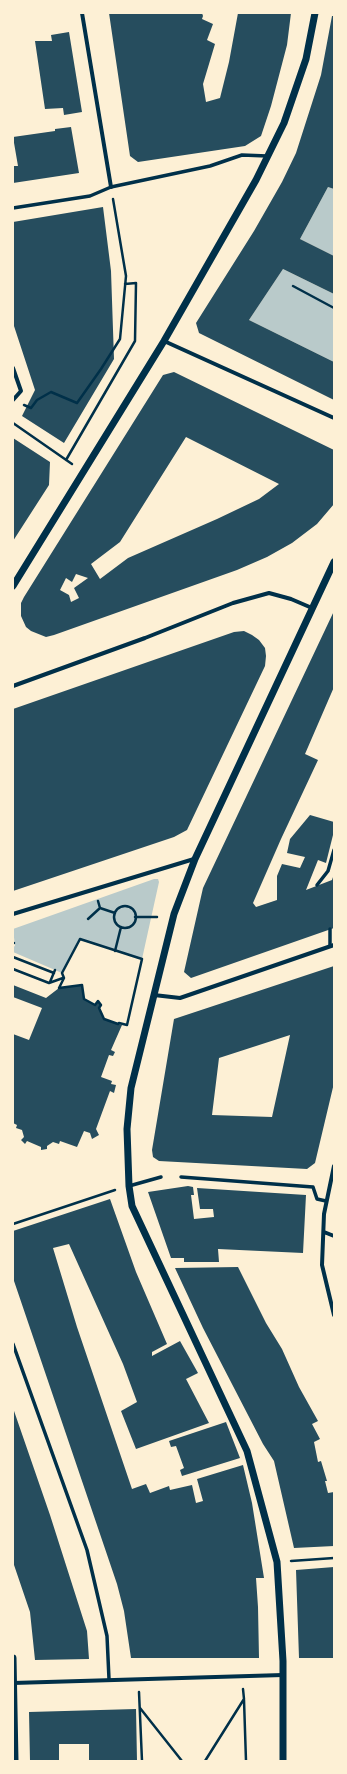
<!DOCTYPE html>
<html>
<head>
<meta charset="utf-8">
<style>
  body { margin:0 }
  #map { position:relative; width:347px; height:1774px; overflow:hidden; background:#fdf0d5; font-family:Barlow,sans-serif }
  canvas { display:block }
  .frame { position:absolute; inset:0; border:14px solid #fdf0d5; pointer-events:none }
</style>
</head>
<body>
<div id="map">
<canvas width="347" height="1774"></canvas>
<div class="frame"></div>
</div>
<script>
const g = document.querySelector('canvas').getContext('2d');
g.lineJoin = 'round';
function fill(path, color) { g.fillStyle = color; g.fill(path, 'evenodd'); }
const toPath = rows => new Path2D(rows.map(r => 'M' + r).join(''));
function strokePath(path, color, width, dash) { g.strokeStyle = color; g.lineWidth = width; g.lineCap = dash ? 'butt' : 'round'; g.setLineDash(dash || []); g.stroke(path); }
const green = toPath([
  [328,187,334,189,334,256,300,239],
  [283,269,334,294,334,362,249,320],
  [154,879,158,879,159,882,142,959,80,940,62,973,13,952,13,947,15,946,13,929]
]);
const building = toPath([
  [109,13,202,13,203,16,202,19,213,24,207,40,215,44,203,84,206,102,220,98,229,62,238,13,291,13,287,45,271,106,261,136,245,146,138,162,130,156],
  [332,16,334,16,334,189,328,187,300,239,334,256,334,294,283,269,249,320,334,362,334,400,199,333,196,323,254,231,282,182,296,153,321,75],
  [69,32,82,112,64,115,63,108,45,109,35,41,52,41,51,35],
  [71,127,79,173,13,183,13,166,18,166,13,137,55,131,55,129],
  [103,207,111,271,114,359,64,443,22,416,35,390,13,323,13,222],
  [174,372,334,450,334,504,317,524,292,543,267,557,237,570,54,635,46,637,31,631,26,627,21,616,21,603,24,597,163,375],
  [186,437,279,484,259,499,217,519,128,558,100,579,91,564,120,542],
  [76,574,88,578,74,588,79,598,71,602,69,595,60,590,66,578,72,582],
  [13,438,50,462,49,485,13,541],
  [334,611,334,687,305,754,318,760,281,839,253,903,256,907,277,900,277,876,282,864,300,868,305,857,287,853,290,839,310,815,334,822,334,831,326,863,318,860,306,890,332,880,334,874,334,928,191,978,184,972,203,888],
  [244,631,252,635,259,640,265,648,266,656,265,666,187,830,174,837,13,891,13,709,234,632],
  [334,966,334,1083,315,1163,307,1169,159,1161,153,1157,152,1150,174,1019],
  [290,1035,272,1117,212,1115,219,1058],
  [13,985,46,998,59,988,82,985,84,999,95,1005,98,1001,101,1005,99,1008,104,1019,122,1025,111,1050,115,1052,113,1056,109,1055,101,1077,112,1081,111,1084,116,1085,114,1093,110,1091,96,1129,99,1135,92,1139,90,1133,84,1131,77,1147,60,1141,59,1144,53,1142,47,1146,47,1149,41,1150,41,1147,27,1141,25,1144,21,1140,24,1137,22,1130,16,1128,17,1125,13,1123,13,1034,29,1040,42,1008,13,997],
  [188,1186,193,1187,194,1195,191,1195,194,1219,214,1217,213,1209,200,1209,197,1188,306,1195,303,1253,218,1249,219,1262,184,1262,184,1258,171,1258,148,1192],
  [110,1199,136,1272,167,1344,152,1352,152,1356,180,1341,198,1373,186,1379,209,1423,136,1449,121,1411,137,1402,123,1364,69,1244,53,1248,77,1327,132,1489,146,1484,150,1493,169,1486,170,1490,192,1485,196,1503,203,1501,197,1479,243,1465,252,1503,264,1578,256,1578,258,1607,259,1658,131,1658,124,1611,117,1584,13,1278,13,1231],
  [238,1267,266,1323,282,1349,299,1387,318,1421,312,1424,320,1439,314,1442,318,1462,321,1461,327,1481,325,1481,328,1493,334,1492,334,1546,294,1548,274,1461,263,1444,203,1328,175,1268],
  [13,1408,50,1515,87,1631,89,1659,35,1660,30,1612,13,1562],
  [226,1422,240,1458,182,1476,180,1470,184,1468,176,1446,171,1447,169,1441],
  [334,1567,334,1658,299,1658,296,1570],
  [136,1709,137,1761,89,1761,89,1744,59,1744,59,1761,30,1761,29,1712]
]);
const path = toPath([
  [293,286,334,308],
  [24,405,31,408,37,400,51,392,77,403,101,369,120,339,126,276,113,199],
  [13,423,72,464],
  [66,460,135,341,136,283,125,284],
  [98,901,100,908,115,913],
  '114 917a11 11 0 1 1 22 0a11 11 0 1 1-22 0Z',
  [135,917,157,917],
  [88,919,100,908],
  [80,939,142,959,127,1025,119,1023,118,1024,104,1019,99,1008,101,1005,98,1001,95,1005,84,999,82,985,59,988,64,978,62,973,80,939],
  [13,943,14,943],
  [115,951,121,927],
  [13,957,54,973],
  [13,969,49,983,63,978],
  [50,982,55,970],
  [13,1224,115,1190],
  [291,1561,334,1558],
  [139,1692,142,1761],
  [244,1700,246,1761],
  [140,1708,182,1761],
  [205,1761,244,1699,243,1689]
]);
const pedestrian = toPath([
  [13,208,90,196,111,187,210,166,242,155,267,156],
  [317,885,328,871,334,850],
  [330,929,330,945],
  [181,1177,313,1187,317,1199,326,1201],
  [129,1186,161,1177],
  [13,1344,87,1550,107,1636,109,1679]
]);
const minor = toPath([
  [82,13,111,187],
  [164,341,334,418],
  [13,368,21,391,13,400],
  [13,686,145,638,233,603,269,593,291,599,312,608],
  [13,914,194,859],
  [154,995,180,998,334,945],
  [334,1166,324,1214,322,1265,334,1315],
  [324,1232,334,1236],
  [13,1683,283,1675]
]);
const tertiary = toPath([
  [13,586,164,341,256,180,284,123,306,59,315,13],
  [13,1658,15,1761],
  [283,1761,283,1661,277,1562,247,1451,132,1206,129,1186,127,1129,131,1088,174,914,195,859,334,562]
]);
fill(green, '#b9caca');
fill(building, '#264d5e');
strokePath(path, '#003049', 2.5);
strokePath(pedestrian, '#003049', 3.5);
strokePath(minor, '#003049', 4);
strokePath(tertiary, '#003049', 7);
</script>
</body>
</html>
